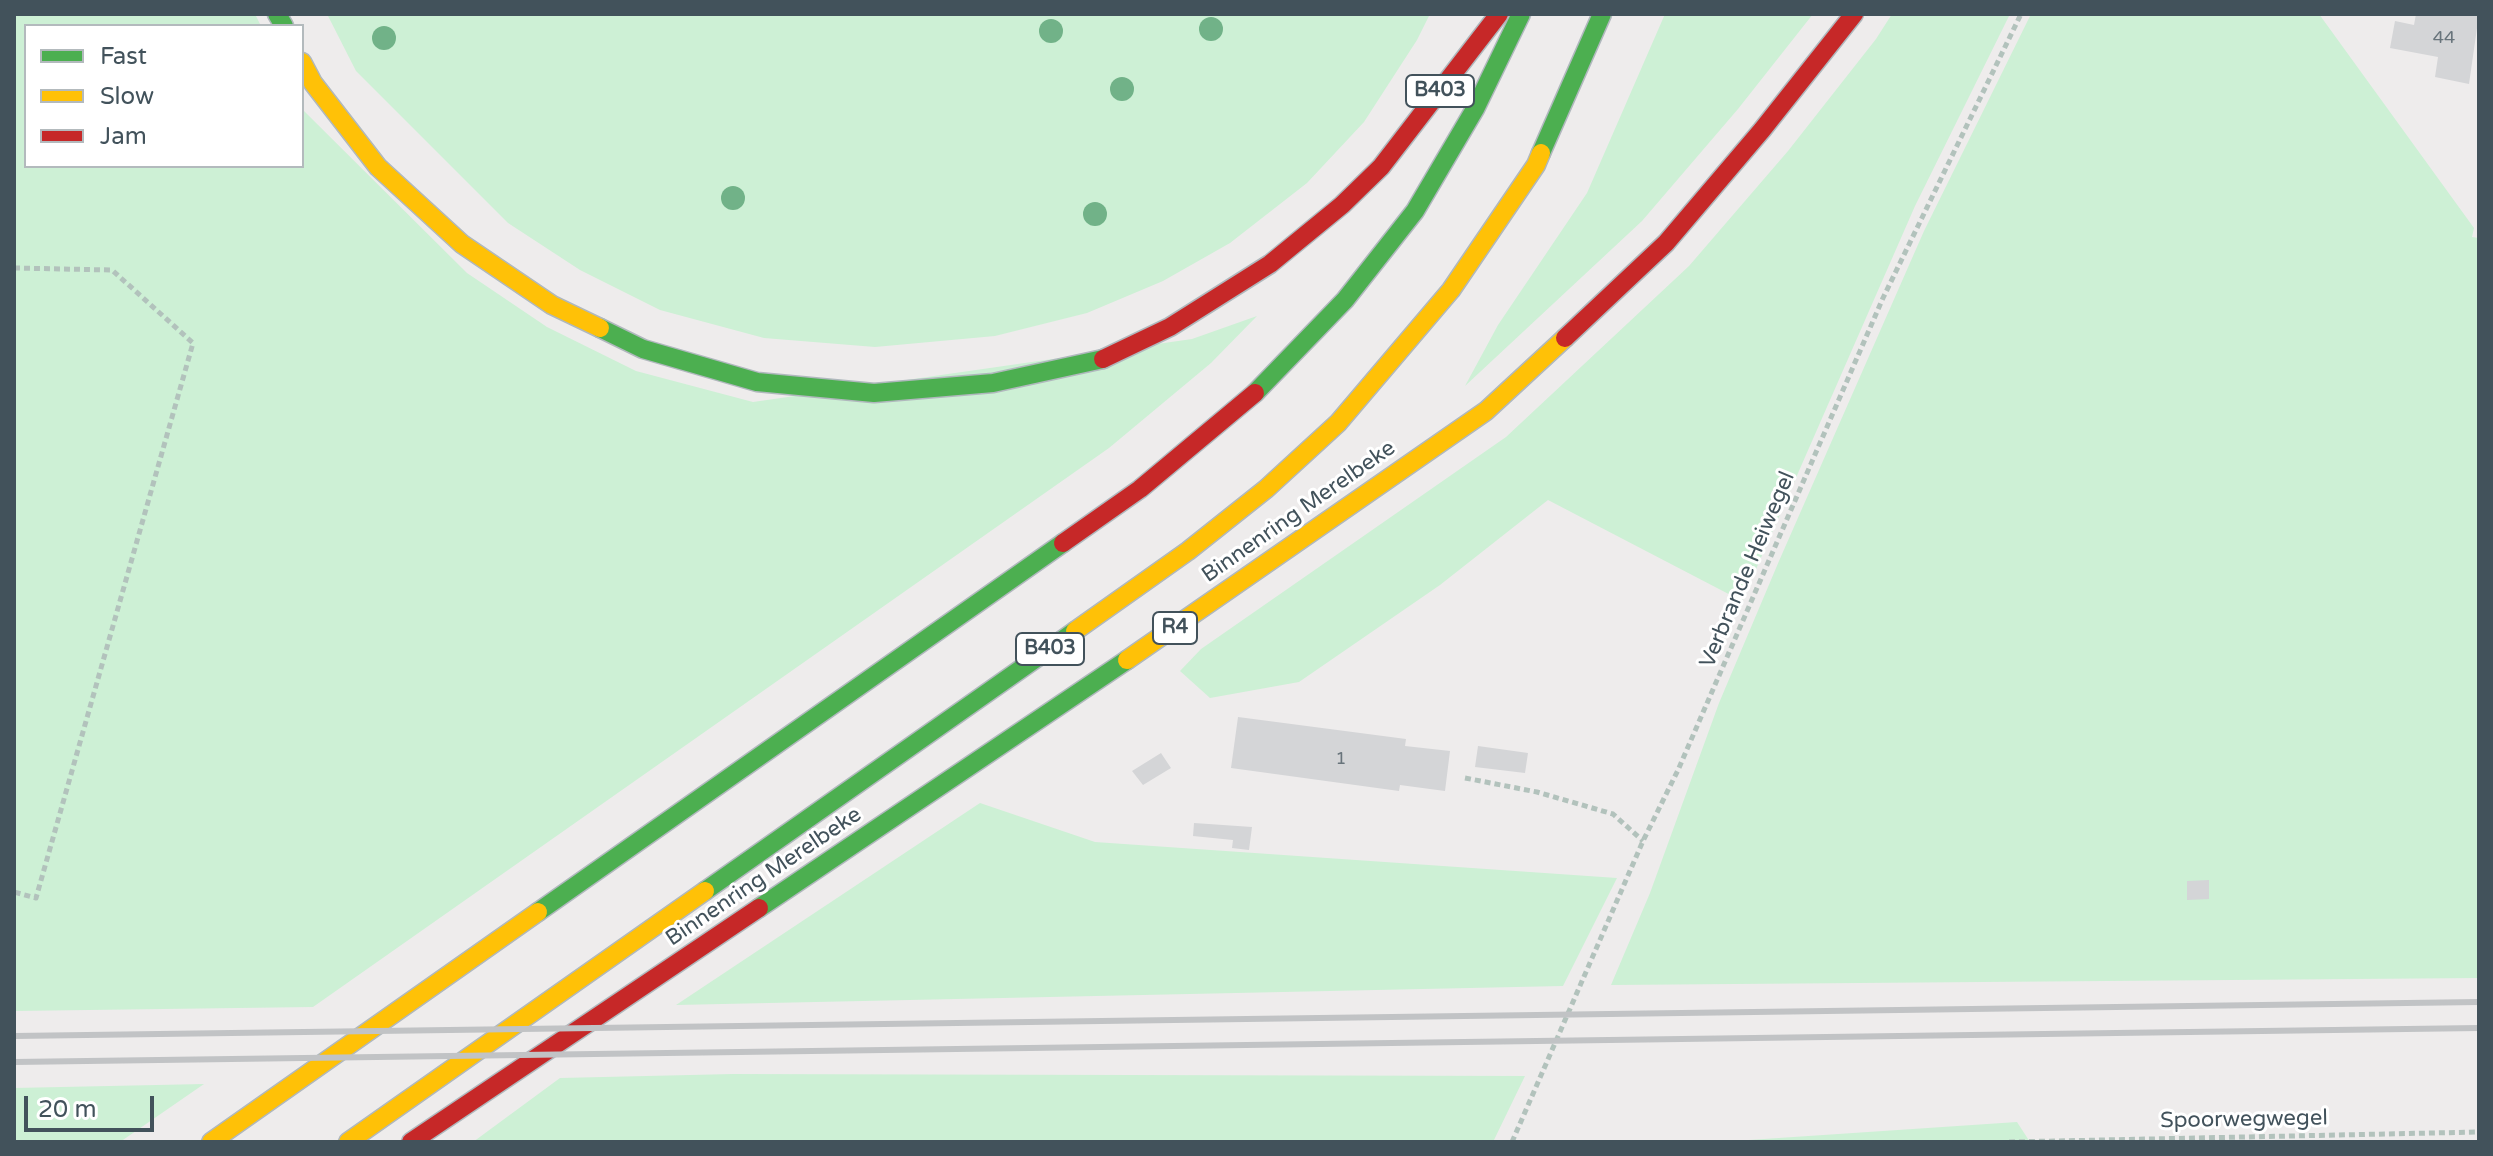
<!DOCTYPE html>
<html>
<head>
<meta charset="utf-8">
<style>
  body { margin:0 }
  #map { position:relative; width:2493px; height:1156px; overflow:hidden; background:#eeecec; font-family:"Varela Round",sans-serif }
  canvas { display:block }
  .frame { position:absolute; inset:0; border:16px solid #42525b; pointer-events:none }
  .legend { position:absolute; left:24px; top:24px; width:280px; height:144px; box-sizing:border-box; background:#fff; border:2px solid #b3babd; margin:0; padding:10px 14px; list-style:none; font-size:24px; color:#42525b }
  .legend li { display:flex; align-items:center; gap:16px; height:40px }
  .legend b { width:40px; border:2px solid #b3babd }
  .scale { position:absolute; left:24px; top:1096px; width:130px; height:36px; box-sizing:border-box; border:4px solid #42525b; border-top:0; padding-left:10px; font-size:24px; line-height:28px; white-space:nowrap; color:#42525b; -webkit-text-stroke:6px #fff; paint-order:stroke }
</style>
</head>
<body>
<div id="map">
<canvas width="2493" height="1156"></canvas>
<div class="frame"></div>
<ul class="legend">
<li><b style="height:10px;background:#4caf50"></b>Fast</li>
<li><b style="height:10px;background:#ffc107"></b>Slow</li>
<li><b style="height:10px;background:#c62828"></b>Jam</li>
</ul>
<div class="scale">20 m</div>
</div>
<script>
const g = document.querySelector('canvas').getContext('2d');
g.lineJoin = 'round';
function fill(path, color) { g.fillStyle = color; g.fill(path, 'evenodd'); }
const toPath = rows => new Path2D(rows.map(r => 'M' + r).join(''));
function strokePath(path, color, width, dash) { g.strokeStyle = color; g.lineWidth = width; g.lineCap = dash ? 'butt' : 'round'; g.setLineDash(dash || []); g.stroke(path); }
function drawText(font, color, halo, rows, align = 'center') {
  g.font = font + ' "Varela Round",sans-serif'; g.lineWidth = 6; g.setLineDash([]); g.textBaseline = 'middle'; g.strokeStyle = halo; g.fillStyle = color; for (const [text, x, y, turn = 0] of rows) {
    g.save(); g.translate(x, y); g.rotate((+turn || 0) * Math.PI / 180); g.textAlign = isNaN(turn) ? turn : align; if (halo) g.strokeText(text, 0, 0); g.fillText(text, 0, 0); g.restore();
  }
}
const green = toPath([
  [14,14,255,14,261,26,26,26,26,166,302,166,302,109,467,273,547,327,636,371,753,402,1192,339,1257,316,1211,363,1109,448,313,1007,14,1011],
  [327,14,1430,14,1417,40,1364,122,1307,183,1230,243,1163,281,1087,313,995,336,875,347,764,338,660,310,580,270,508,223,356,71],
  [1665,14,1813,14,1738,109,1642,221,1465,386,1498,325,1587,193],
  [1892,14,2010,14,1915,206,1742,601,1548,500,1440,585,1299,682,1210,698,1180,671,1201,649,1506,437,1689,266,1788,151,1876,39],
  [2031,14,2319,14,2474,228,2472,237,2479,238,2479,978,1611,985,1650,893,1719,703,1779,561,1924,231],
  [980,803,1095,842,1617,878,1563,986,676,1005],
  [733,1074,1525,1076,1493,1142,473,1142,560,1078],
  [204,1084,120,1142,14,1142,14,1088],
  [2017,1122,2030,1142,1719,1142]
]);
const building = toPath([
  [2416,14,2479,14,2469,84,2435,77,2438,57,2390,48,2395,21,2414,25],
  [1238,717,1406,739,1405,746,1450,751,1445,791,1400,785,1399,791,1231,768],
  [1478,746,1528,753,1525,773,1475,767],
  [1161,753,1171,768,1143,785,1132,771],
  [1194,823,1252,827,1249,850,1232,848,1233,840,1193,836],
  [2209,880,2209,899,2187,900,2187,881]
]);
const path = toPath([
  [14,268,112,270,193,343,36,898,14,892],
  [1465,778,1537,792,1613,814,1643,841],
  [1512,1142,1643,841,1678,770,1883,298,2021,14],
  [2009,1142,2479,1132]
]);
const fast = toPath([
  [277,14,284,26],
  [1541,153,1602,14],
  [600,328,643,349,757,382,874,393,993,383,1103,359],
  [1255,393,1345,300,1415,211,1475,109,1521,14],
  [705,891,1075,631],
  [759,908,1127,660],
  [538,912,1063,543]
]);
const slow = toPath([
  [302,62,313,83,378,167,462,244,552,305,600,328],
  [1075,631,1188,551,1266,489,1338,423,1451,290,1536,165,1541,153],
  [1127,660,1486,411,1565,338],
  [211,1142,538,912],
  [348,1142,705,891]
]);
const jam = toPath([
  [1565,338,1666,243,1762,130,1854,14],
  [1103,359,1170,327,1270,264,1342,205,1381,167,1499,14],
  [1063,543,1140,489,1255,393],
  [411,1142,759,908]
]);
const rail = toPath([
  [14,1036,2479,1002],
  [14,1062,2479,1028]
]);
const trees = [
  [1211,29],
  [1051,31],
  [384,38],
  [1122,89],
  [733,198],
  [1095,214]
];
const numberNames = [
  ["44",2444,38],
  ["1",1341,759]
];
const shields = [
  [1440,91,68],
  [1175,628,44],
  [1050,649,68]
];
const shieldNames = [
  ["B403",1440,91],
  ["R4",1175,628],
  ["B403",1050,649]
];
const streetNames = [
  ["Binnenring Merelbeke",1299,512,-35],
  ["Verbrande Heiwegel",1748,570,-67],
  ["Binnenring Merelbeke",764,877,-34],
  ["Spoorwegwegel",2244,1120,-1]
];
fill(green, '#cdf0d5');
fill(building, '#d4d5d7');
strokePath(fast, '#b0b8bd', 21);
strokePath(slow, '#b0b8bd', 21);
strokePath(jam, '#b0b8bd', 21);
strokePath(path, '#b2c2bc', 5, [6, 4]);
strokePath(fast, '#4caf50', 18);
strokePath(slow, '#ffc107', 18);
strokePath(jam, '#c62828', 18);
strokePath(rail, '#c1c3c5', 6);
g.fillStyle = '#71b288';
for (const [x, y] of trees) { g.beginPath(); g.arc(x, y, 12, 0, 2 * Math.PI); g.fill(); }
drawText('18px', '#68747b', null, numberNames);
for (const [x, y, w] of shields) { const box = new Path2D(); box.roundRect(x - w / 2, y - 16, w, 32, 6); g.fillStyle = '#fff'; g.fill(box); strokePath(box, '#42525b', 2); }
drawText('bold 20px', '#42525b', null, shieldNames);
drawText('22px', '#42525b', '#fff', streetNames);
</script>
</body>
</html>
